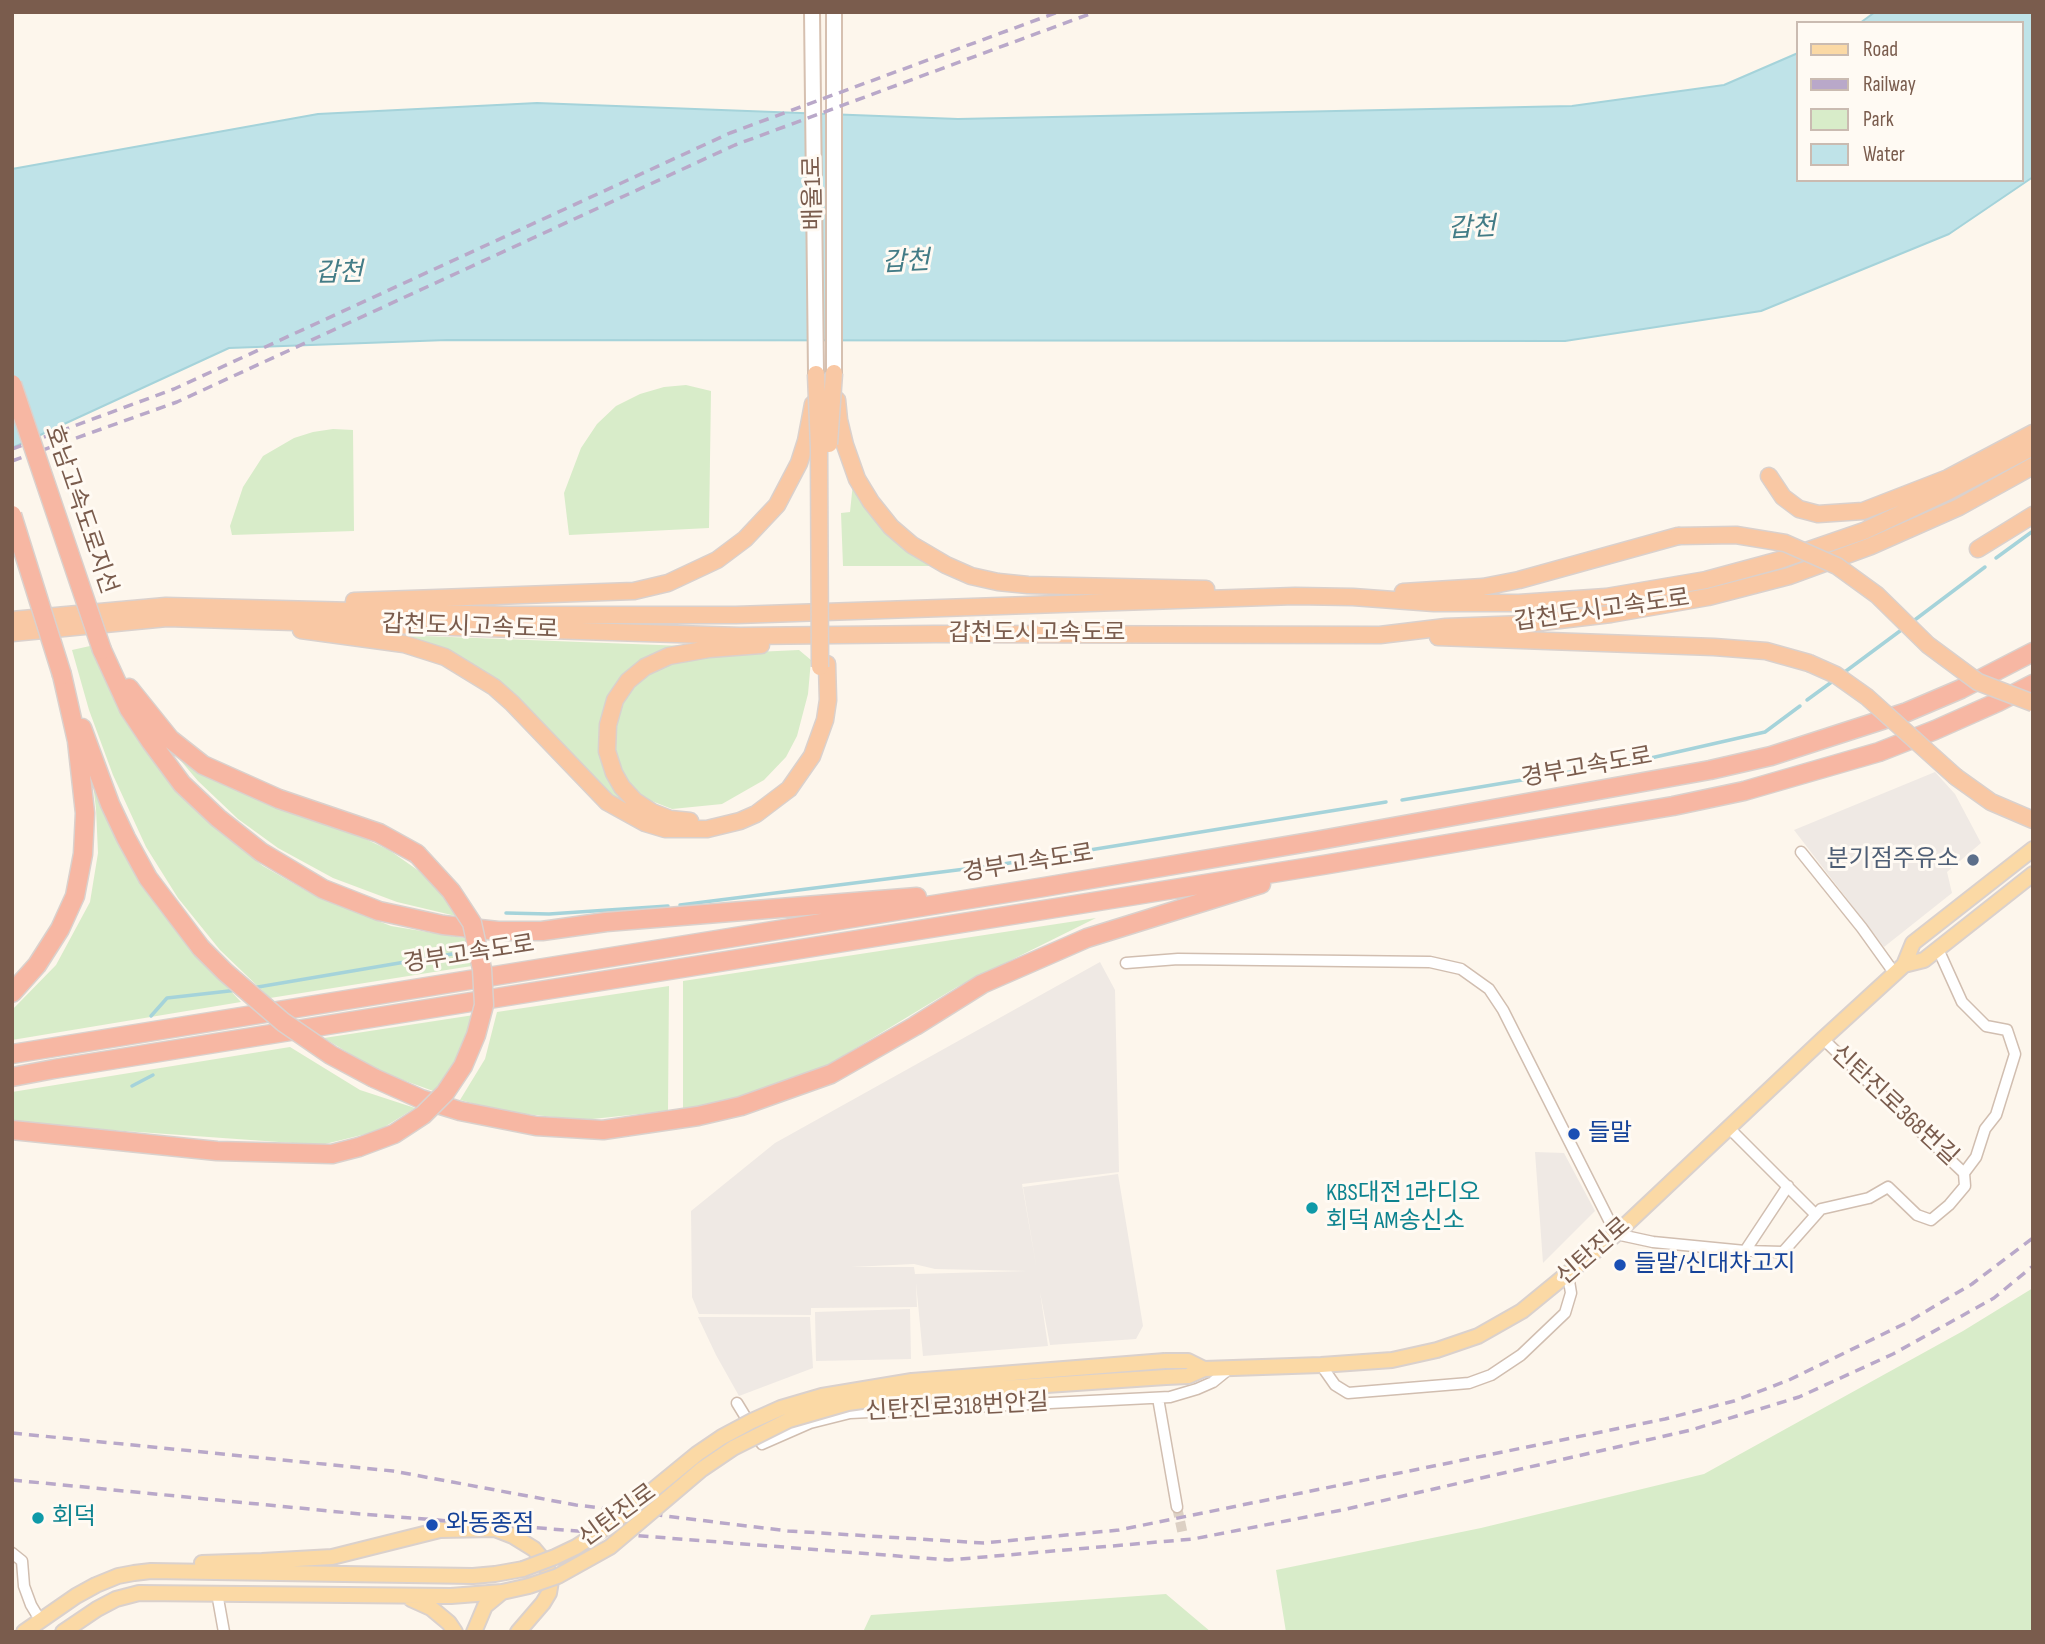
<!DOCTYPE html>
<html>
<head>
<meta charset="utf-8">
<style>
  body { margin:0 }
  #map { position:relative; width:2045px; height:1644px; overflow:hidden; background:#fdf6ec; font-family:"Sofia Sans Condensed",sans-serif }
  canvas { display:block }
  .frame { position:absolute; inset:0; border:14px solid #7a5c4d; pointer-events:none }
  .legend { position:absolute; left:1796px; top:21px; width:228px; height:161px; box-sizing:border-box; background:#fffaf3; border:2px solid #cabbb1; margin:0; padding:9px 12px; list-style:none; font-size:21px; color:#7a5c4d }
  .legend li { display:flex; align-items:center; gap:14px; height:35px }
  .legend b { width:35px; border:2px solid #cabbb1 }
</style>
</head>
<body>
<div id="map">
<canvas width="2045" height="1644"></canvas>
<div class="frame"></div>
<ul class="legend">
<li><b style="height:9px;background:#fbd9a5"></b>Road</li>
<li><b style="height:9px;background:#b9a8c9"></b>Railway</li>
<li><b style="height:19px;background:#d8ecc9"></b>Park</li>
<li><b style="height:19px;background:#bfe3e8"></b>Water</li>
</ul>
</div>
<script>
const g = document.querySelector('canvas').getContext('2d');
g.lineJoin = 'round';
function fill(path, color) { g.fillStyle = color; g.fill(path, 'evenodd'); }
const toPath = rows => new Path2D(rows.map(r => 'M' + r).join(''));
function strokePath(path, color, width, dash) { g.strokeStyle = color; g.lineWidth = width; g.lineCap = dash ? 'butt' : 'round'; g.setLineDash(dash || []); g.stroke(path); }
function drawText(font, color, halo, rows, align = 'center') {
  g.font = font + ' "Sofia Sans Condensed","Noto Sans KR",sans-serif'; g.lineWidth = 6; g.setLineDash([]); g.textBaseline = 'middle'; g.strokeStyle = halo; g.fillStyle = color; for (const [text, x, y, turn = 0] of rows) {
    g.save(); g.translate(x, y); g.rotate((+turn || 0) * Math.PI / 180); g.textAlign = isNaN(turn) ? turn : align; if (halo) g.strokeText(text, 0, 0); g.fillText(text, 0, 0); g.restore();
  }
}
const industrial = toPath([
  [1935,772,1955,794,1981,843,1947,872,1952,893,1884,947,1794,830],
  [1100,962,1115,990,1119,1172,1022,1184,1037,1271,1023,1187,1118,1174,1143,1326,1136,1339,1050,1345,1040,1292,1048,1346,923,1356,916,1283,917,1307,811,1308,811,1315,699,1314,692,1297,691,1211,775,1143],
  [914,1264,935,1269,1027,1271,915,1274,914,1267,851,1267],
  [1535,1152,1564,1153,1595,1211,1543,1263],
  [910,1309,911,1359,816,1361,815,1312],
  [698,1317,810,1317,813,1368,739,1396,716,1355]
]);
const green = toPath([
  [686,385,711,391,709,528,569,535,564,493,581,448,597,424,616,406,640,394,664,387],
  [333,429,353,430,354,531,232,535,230,526,243,487,263,456,294,438,313,432],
  [853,483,893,538,930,566,843,566,841,513,850,512],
  [398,635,685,646,627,679,606,751,642,814,611,795,568,754,514,693,451,652],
  [90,646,112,694,143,748,176,790,216,829,263,866,319,898,391,926,470,939,478,965,270,998,220,950,178,898,146,847,113,775,89,710,72,650],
  [799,650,811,660,808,694,797,736,786,757,764,780,722,804,672,809,639,796,617,767,610,734,623,697,646,671,674,660,712,654],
  [170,748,389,850,429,878,460,917,397,902,333,878,278,848,238,819,198,781],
  [93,784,188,945,241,1002,12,1040,12,1010,56,965,90,902,98,853,96,809],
  [1096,918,957,987,828,1065,773,1088,708,1107,683,1109,683,981],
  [669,986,668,1111,583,1120,506,1112,460,1100,485,1059,497,1012],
  [474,1015,458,1064,436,1092,378,1071,324,1038],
  [290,1047,360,1090,415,1108,378,1131,321,1145,12,1123,12,1092],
  [2033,1288,2033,1632,1286,1632,1276,1570,1481,1528,1704,1474,1963,1331],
  [1166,1594,1211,1632,863,1632,871,1615]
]);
const water = toPath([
  [1875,12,2033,12,2033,177,1949,234,1761,311,1565,341,447,340,229,348,12,448,12,169,318,114,537,103,958,119,1572,106,1724,85,1798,53,1798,180,2022,180,2022,23,1860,23,1875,12]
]);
const stream = toPath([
  [1996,558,2033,531],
  [1912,622,1985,567],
  [1842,674,1904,628],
  [1807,700,1833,681],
  [1402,800,1642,760,1765,732,1800,706],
  [680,905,997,865,1386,802],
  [506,913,549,914,668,906],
  [252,988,470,951],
  [151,1016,167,998,238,990],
  [132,1086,153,1075]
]);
const minorTunnel = toPath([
  [1177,1507,1183,1535]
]);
const minor = toPath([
  [1801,852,1862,928,1895,974],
  [1938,949,1962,1002,1986,1026,2007,1030,2015,1054,1996,1115,1985,1129,1976,1157,1964,1173],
  [1126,963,1178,959,1430,962,1461,969,1489,989,1503,1010,1616,1234,1653,1242,1745,1251,1783,1252,1821,1209,1869,1198,1888,1187,1917,1215,1931,1220,1949,1205,1965,1186,1964,1173],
  [1823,1039,1964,1173],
  [1729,1128,1815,1214],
  [1745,1251,1788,1186],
  [1321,1365,1335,1385,1348,1393,1469,1383,1491,1375,1521,1355,1565,1313,1571,1293,1568,1275],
  [1158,1398,1177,1507],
  [737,1403,762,1444,810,1423,850,1413,1170,1397,1197,1389,1213,1382,1229,1369],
  [12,1553,22,1561,24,1586,31,1605,40,1620],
  [217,1593,224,1632]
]);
const secondary = toPath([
  [812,12,816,374],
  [834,12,834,373]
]);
const primary = toPath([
  [1904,965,1924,960,2033,874],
  [1165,1361,1188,1361,1204,1369],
  [1166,1377,1188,1376,1204,1369,1321,1365,1392,1360,1437,1350,1478,1336,1522,1311,1616,1234,1823,1039,1904,965,1913,943,2033,849],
  [202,1563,262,1561,332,1557,440,1530,495,1529,513,1536,534,1549,545,1562,551,1581,549,1593,543,1603,518,1632],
  [411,1599,431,1608,449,1623,455,1632],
  [24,1632,76,1596,96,1585,118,1576,134,1573,151,1571,473,1576,495,1574,523,1569],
  [63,1632,97,1609,116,1599,139,1593,451,1596,502,1592,529,1586],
  [474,1632,485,1606,502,1592]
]);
const trunk = toPath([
  [837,400,839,420,845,445,857,479,871,502,891,527,912,545,946,565,971,576,998,582,1028,585,1206,589],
  [1769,476,1783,497,1799,509,1818,514,1863,511,1948,478,2033,433],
  [1978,549,2033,515],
  [1403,592,1483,587,1519,580,1678,536],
  [354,601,634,591,668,583,717,560,745,539,777,505,799,463,806,441,813,404],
  [12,620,166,606,505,615,736,615,1295,596,1353,597,1434,603,1519,603,1606,597,1706,580,1780,560,1864,531,1949,491,2033,447],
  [301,630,404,644,445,657,494,687,512,703,607,802,645,823,665,829,707,829,740,821,756,814,789,789,812,756,825,720,828,700,827,664],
  [12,633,167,618,740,636,935,634,1380,635,1446,627,1525,624,1611,614,1708,597,1789,576,1871,546,1959,507,2033,466],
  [1438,637,1714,647,1766,651,1809,663],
  [1956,777,1991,802,2033,820],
  [690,821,670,819,652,812,635,801,622,787,614,773,607,751,608,725,615,700,628,681,645,667,669,656,709,649,761,645]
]);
const motorway = toPath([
  [102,650,129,709,151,742,182,784,218,818,261,852,323,889,379,911,443,925,498,931,542,931,606,922,917,897],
  [129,688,170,739,203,765,279,799,379,833,417,854],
  [82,728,110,804,126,838,148,878,201,948],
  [12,993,37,965,60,929,75,896,83,854,85,813,77,741,62,675],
  [12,1054,1044,887,1315,841,1710,770,1771,756,1907,712,1961,689,2033,652],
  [12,1077,54,1069,1323,865,1673,806,1744,791,1879,752,1935,730,1998,702,2033,684],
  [374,1078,421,1099,460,1111,536,1126,603,1130,698,1116,741,1106,831,1074,915,1026,982,984,1087,938,1261,884],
  [12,1130,217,1151,332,1154,359,1147]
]);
const rail = toPath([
  [12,449,174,389,730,133,1058,12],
  [12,461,177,402,735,145,1095,12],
  [12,1433,393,1471,576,1505,788,1531,984,1543,1119,1530,1665,1419,1734,1401,1789,1380,1908,1322,1972,1284,2033,1238],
  [12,1480,360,1514,949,1560,1193,1539,1342,1510,1691,1430,1799,1397,1893,1354,1994,1298,2033,1266]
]);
const primaryBridge = toPath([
  [523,1569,555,1557,576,1547,614,1522,697,1454,722,1437,752,1421,781,1408,822,1396,912,1381,1165,1361],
  [529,1586,558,1576,610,1547,702,1469,733,1448,789,1420,848,1403,912,1394,1166,1377]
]);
const trunkBridge = toPath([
  [816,374,819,447,820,667],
  [829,444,834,373],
  [1678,536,1736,535,1785,543,1837,566,1877,595,1928,645,1978,682,2033,703],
  [1809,663,1836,675,1867,697,1956,777]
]);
const motorwayBridge = toPath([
  [12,384,102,650],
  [12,515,62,675],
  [201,948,225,972,283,1022,331,1055,374,1078],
  [359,1147,394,1134,423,1115,445,1093,463,1066,476,1035,484,1005,482,969,472,923,451,891,417,854]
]);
const markers = [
  [1973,860,7,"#5c6f8a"],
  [1574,1134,7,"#1a4fb4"],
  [1312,1208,7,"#0f9aa8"],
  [1620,1265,7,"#1a4fb4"],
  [38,1518,7,"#0f9aa8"],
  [432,1525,7,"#1a4fb4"]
];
const streetNames = [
  ["배울1로",814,193,-91],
  ["호남고속도로지선",80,510,71],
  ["갑천도시고속도로",1602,611,-8],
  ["갑천도시고속도로",470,628,2],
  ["갑천도시고속도로",1037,634],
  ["경부고속도로",1587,768,-10],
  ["경부고속도로",1028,864,-9],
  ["경부고속도로",469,955,-9],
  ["신탄진로368번길",1894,1106,43],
  ["신탄진로",1594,1252,-41],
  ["신탄진로318번안길",957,1408,-3],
  ["신탄진로",618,1516,-36]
];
const serviceNames = [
  ["분기점주유소",1959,860]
];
const transitNames = [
  ["들말",1588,1134],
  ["들말/신대차고지",1634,1265],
  ["와동종점",446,1525]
];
const cultureNames = [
  ["KBS대전 1라디오",1326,1194],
  ["회덕 AM송신소",1326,1222],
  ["회덕",52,1518]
];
const waterNames = [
  ["갑천",1472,229,-3],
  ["갑천",906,263,-3],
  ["갑천",339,274,-1]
];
fill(industrial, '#efe9e4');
fill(green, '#d8ecc9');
fill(water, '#bfe3e8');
strokePath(water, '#a5d3da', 2);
strokePath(stream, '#a5d3da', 3.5);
strokePath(minorTunnel, '#dcd0c4', 10, [10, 5]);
strokePath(minor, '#d1beb0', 13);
strokePath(secondary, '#d6c0b0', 18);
strokePath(primary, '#dad1cd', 18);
strokePath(trunk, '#dad1cd', 19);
strokePath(motorway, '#dad1cd', 21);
strokePath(minor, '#fff', 10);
strokePath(secondary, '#fff', 14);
strokePath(primary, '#fbd9a5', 14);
strokePath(trunk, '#f9c8a4', 16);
strokePath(motorway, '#f7b7a3', 18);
strokePath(rail, '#b9a8c9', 3.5, [10, 7]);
strokePath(primaryBridge, '#dad1cd', 18, []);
strokePath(trunkBridge, '#dad1cd', 19, []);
strokePath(motorwayBridge, '#dad1cd', 21, []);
strokePath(primaryBridge, '#fbd9a5', 14);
strokePath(trunkBridge, '#f9c8a4', 16);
strokePath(motorwayBridge, '#f7b7a3', 18);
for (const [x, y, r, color] of markers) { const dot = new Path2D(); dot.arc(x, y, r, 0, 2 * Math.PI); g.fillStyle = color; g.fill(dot); strokePath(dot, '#fffaf3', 2.5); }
drawText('24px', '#7a5c4d', '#fffaf3', streetNames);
drawText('24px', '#4e5e75', '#fffaf3', serviceNames, 'right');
drawText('24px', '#164399', '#fffaf3', transitNames, 'left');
drawText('24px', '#0d838f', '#fffaf3', cultureNames, 'left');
drawText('italic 26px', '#437c86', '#fffaf3', waterNames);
</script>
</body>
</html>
